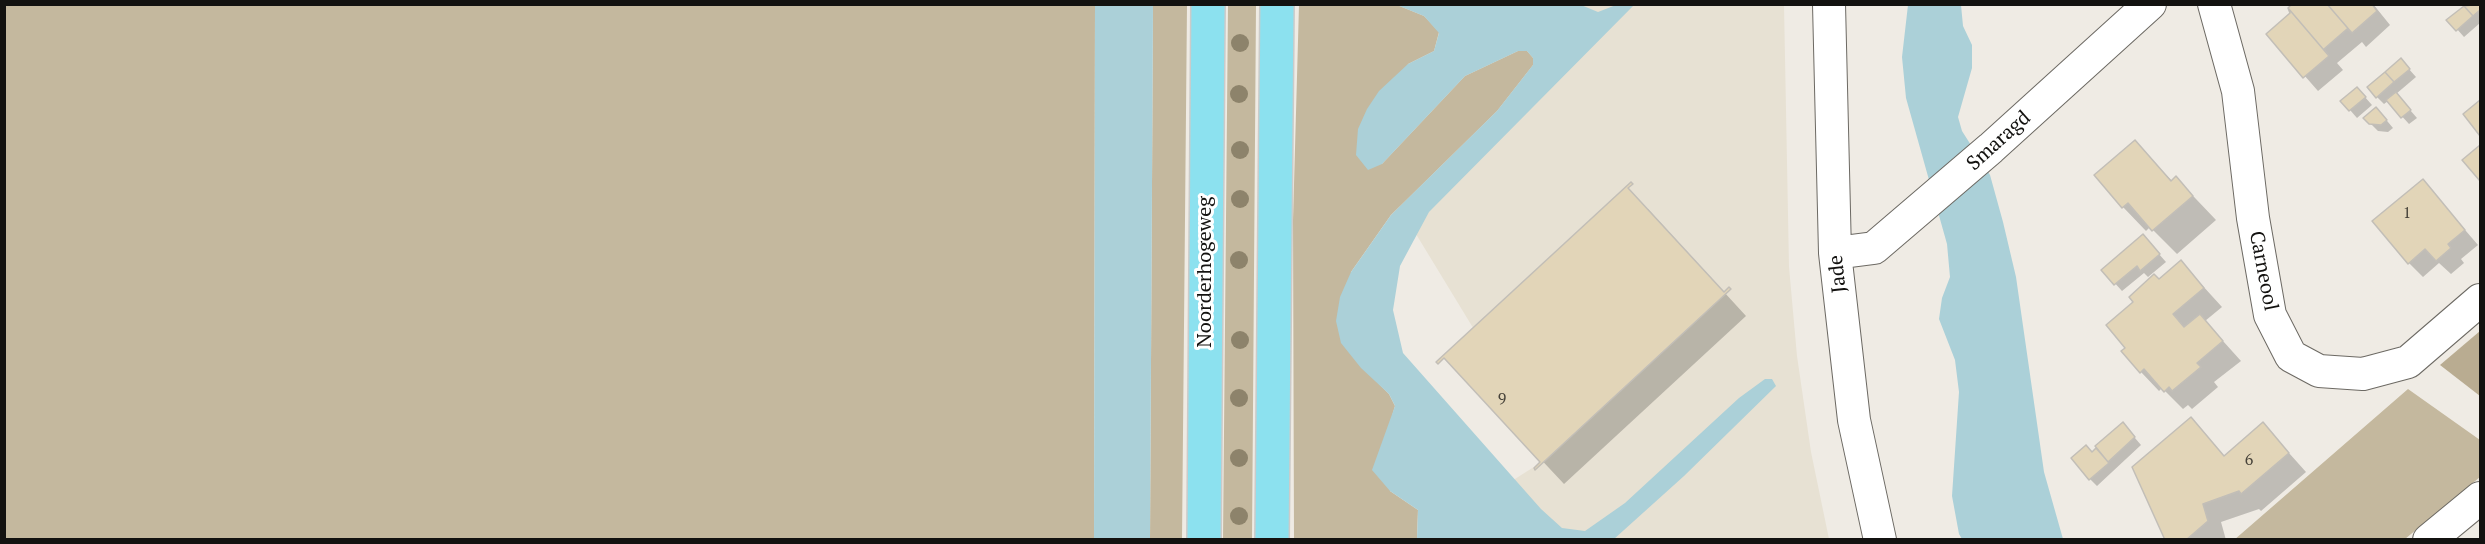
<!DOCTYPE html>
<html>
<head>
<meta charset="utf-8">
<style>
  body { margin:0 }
  #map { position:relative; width:2485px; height:544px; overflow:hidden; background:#efebe4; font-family:"PT Serif",serif }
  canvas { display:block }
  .frame { position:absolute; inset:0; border:6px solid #131210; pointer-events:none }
</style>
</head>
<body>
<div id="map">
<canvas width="2485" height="544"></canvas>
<div class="frame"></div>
</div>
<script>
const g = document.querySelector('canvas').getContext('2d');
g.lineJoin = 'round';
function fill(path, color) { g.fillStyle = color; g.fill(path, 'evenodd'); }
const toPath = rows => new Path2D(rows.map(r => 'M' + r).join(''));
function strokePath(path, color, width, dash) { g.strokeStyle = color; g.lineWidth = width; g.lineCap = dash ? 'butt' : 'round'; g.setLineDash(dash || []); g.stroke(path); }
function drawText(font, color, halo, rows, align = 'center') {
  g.font = font + ' "PT Serif",serif'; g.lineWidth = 6; g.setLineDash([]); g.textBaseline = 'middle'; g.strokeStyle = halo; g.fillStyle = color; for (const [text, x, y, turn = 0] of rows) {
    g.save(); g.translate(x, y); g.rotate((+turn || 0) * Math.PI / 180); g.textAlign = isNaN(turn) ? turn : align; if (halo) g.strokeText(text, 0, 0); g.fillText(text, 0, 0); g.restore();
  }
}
const built = toPath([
  [1380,4,1784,5,1789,267,1797,356,1811,452,1829,539,1421,539,1551,456,1374,165]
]);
const green = toPath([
  [4,5,1095,5,1094,539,5,539],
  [1153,5,1187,5,1182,539,1150,539],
  [1228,5,1256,5,1252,540,1223,539],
  [1299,5,1397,5,1424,16,1439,32,1434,51,1408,64,1382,164,1465,76,1518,51,1527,51,1533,58,1533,65,1497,111,1391,215,1351,272,1379,384,1389,394,1395,406,1388,430,1390,491,1418,510,1417,539,1294,539,1293,220],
  [2408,389,2480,440,2480,477,2405,539,2234,540]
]);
const forest = toPath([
  [2480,331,2480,396,2440,365]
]);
const water = toPath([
  [1095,5,1153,5,1150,539,1094,539],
  [1581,5,1598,12,1616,5,1634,5,1429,212,1400,266,1393,310,1403,353,1541,509,1562,528,1585,531,1625,503,1739,398,1765,379,1772,379,1776,386,1684,476,1614,539,1417,539,1418,510,1390,491,1372,470,1395,406,1389,394,1361,368,1341,343,1336,321,1340,297,1351,272,1391,215,1497,111,1533,65,1533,58,1527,51,1518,51,1465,76,1382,164,1368,170,1356,155,1358,129,1367,109,1379,91,1408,64,1434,51,1439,33,1424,16,1397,5],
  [1908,5,1961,5,1963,26,1972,45,1972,68,1958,117,1962,131,1990,175,2003,222,2016,277,2044,472,2063,539,1962,539,1959,534,1952,496,1959,392,1955,360,1939,319,1942,298,1950,277,1947,244,1906,98,1902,57]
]);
const shadow = toPath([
  [2294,4,2373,4,2390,25,2366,47,2362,42,2337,63,2343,70,2318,91,2268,34,2292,13],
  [2468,4,2480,4,2480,23,2464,37,2449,20],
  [2408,68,2416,77,2396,94,2417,118,2409,124,2388,101,2384,104,2377,97],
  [2364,96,2372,105,2357,118,2350,110],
  [2383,116,2393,128,2388,132,2378,131,2365,118],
  [2135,142,2173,182,2176,178,2216,220,2177,254,2150,227,2146,231,2123,207],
  [2423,181,2478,245,2461,259,2464,263,2451,274,2439,263,2423,277,2409,263],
  [1648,209,1746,316,1564,484,1445,357],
  [2150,244,2166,262,2148,277,2144,273,2122,291,2103,270],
  [2181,262,2222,307,2205,321,2241,361,2214,382,2218,387,2192,409,2188,405,2183,409,2162,388,2159,391,2141,372,2127,348,2159,281],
  [2191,419,2225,457,2263,424,2306,472,2261,511,2259,509,2221,522,2226,540,2167,540],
  [2123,424,2141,445,2097,486,2090,479,2092,454]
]);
const building = toPath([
  [2292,4,2327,4,2352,33,2347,29,2324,49,2329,56,2288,8,2292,4],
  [2327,4,2372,4,2377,11,2352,33,2327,4],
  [2480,4,2480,10,2473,16,2464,6,2480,4],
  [2464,6,2473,16,2456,31,2446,20,2464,6],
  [2288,8,2329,56,2303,78,2266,34,2290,13,2288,8],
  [2401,58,2410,69,2394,82,2385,72,2401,58],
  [2385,72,2394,82,2376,98,2367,87,2385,72],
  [2357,87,2366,97,2349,111,2340,101,2357,87],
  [2396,92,2411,110,2401,118,2386,100,2396,92],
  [2480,100,2480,136,2463,114,2480,100],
  [2376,107,2387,120,2381,125,2369,124,2363,118,2376,107],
  [2135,140,2171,181,2176,176,2193,196,2152,231,2128,203,2122,208,2094,175,2135,140],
  [2480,145,2480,181,2462,160,2480,145],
  [2423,179,2465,230,2448,244,2451,248,2436,261,2425,249,2408,264,2372,221,2423,179],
  [1631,182,1633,184,1628,188,1724,292,1729,287,1731,289,1535,470,1534,468,1540,462,1444,358,1438,364,1436,362,1631,182],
  [2143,234,2160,254,2140,271,2137,266,2114,285,2101,270,2143,234],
  [2181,260,2204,288,2173,314,2184,327,2200,314,2223,341,2197,363,2201,367,2172,391,2169,387,2164,392,2144,369,2140,373,2121,351,2125,348,2106,325,2133,302,2129,297,2154,274,2159,279,2181,260],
  [2191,417,2224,456,2263,422,2289,453,2241,494,2239,491,2203,504,2208,521,2186,540,2165,540,2132,467,2191,417],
  [2123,422,2135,437,2108,462,2095,446,2123,422],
  [2086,445,2092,452,2096,448,2109,463,2089,480,2071,458,2086,445]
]);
const minor = toPath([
  [1829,4,1835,253,1854,420,1880,540],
  [2214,4,2238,91,2253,218,2270,315,2291,356,2319,371,2363,374,2408,362,2480,300],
  [1835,253,1874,248,1991,148,2150,4],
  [2429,540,2480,498]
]);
const primary = toPath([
  [1204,540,1208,4],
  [1272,540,1277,4]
]);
const trees = [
  [1240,43],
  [1239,94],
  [1240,150],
  [1240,199],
  [1239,260],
  [1240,340],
  [1239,398],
  [1239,458],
  [1239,516]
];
const numberNames = [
  ["1",2407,213],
  ["9",1502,399],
  ["6",2249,460]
];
const streetNames = [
  ["Smaragd",1999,141,-42],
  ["Carneool",2263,271,79],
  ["Noorderhogeweg",1205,272,-90],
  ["Jade",1838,274,-96]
];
fill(built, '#e7e1d3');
fill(green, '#c4b89e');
fill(forest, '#b9ac91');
fill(water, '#abd0d8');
fill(shadow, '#0003');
fill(building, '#e2d5b8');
strokePath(building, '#c2beb7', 1.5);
strokePath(minor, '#6c6963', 34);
strokePath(primary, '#cbcbca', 36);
strokePath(minor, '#fff', 32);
strokePath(primary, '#8ce1ef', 33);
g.fillStyle = '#8d836b';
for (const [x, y] of trees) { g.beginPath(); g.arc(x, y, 9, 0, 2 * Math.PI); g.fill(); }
drawText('16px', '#47433a', null, numberNames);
drawText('20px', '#131210', '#fff', streetNames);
</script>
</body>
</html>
